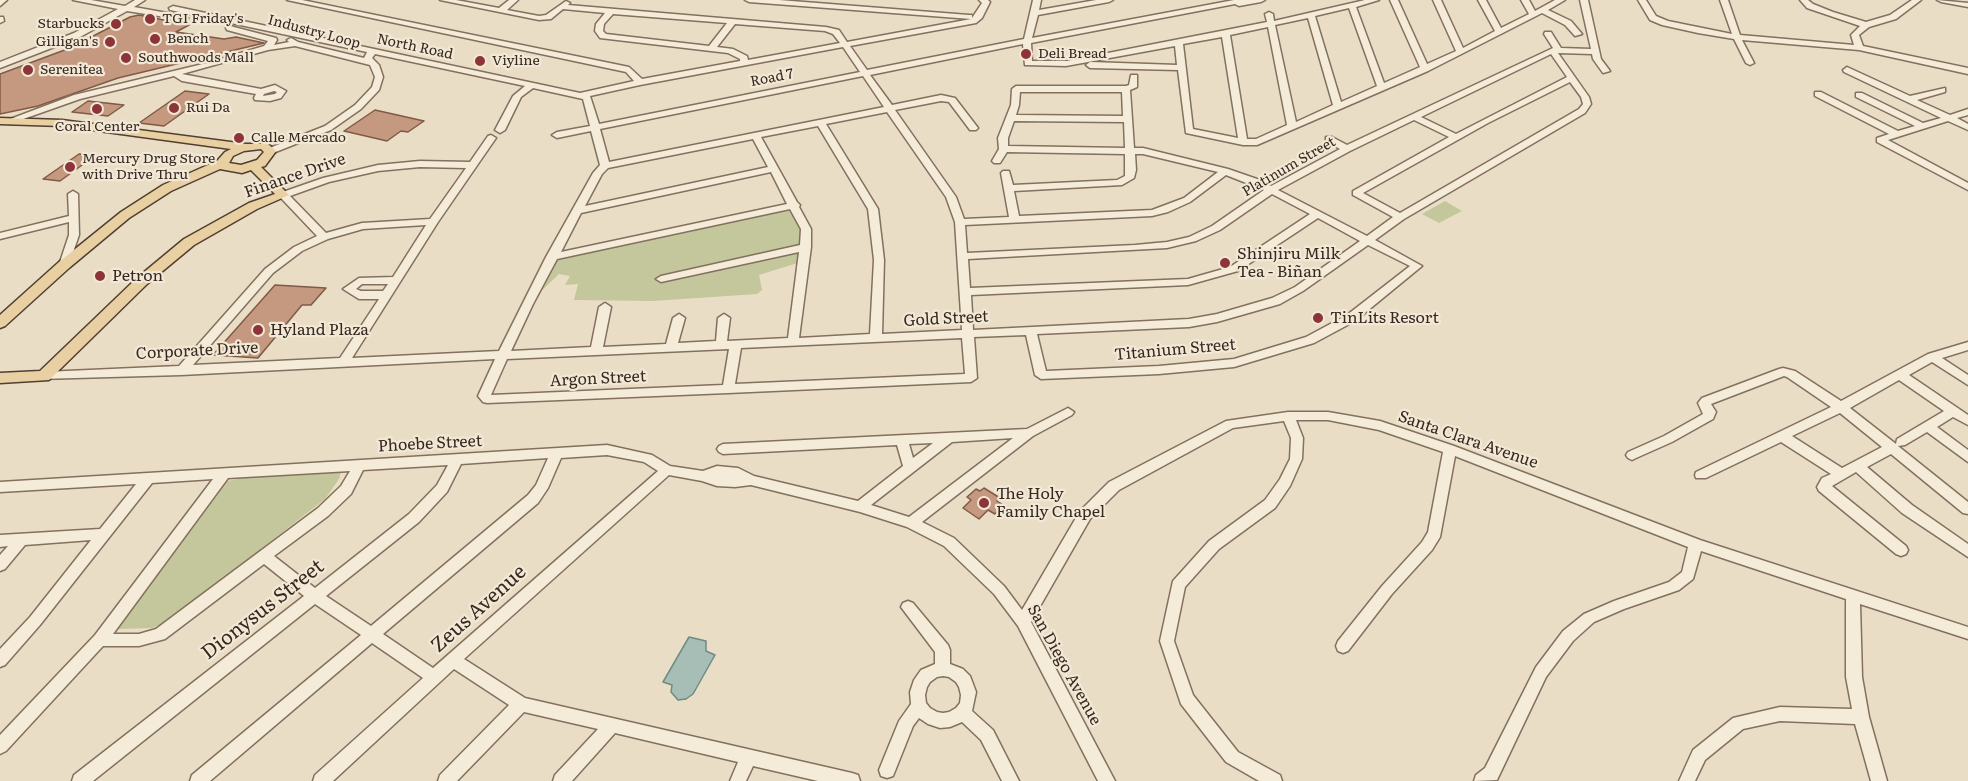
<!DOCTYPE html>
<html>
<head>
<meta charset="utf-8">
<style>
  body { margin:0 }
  canvas { display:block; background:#eaddc6 }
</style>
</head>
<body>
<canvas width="1968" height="781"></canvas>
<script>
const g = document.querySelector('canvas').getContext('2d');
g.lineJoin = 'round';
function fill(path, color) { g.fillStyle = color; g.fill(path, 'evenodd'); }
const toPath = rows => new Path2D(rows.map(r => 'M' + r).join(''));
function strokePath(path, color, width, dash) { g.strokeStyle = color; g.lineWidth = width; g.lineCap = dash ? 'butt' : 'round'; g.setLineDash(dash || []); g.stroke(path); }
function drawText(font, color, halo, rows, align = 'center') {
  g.font = font + ' Literata,serif'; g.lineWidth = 4.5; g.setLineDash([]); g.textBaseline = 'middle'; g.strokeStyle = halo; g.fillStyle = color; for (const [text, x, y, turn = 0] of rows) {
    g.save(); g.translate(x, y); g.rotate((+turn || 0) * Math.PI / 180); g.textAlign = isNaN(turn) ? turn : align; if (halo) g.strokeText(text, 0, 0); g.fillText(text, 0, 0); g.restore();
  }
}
const green = toPath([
  [1445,201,1462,211,1439,223,1422,214],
  [795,205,805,247,804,261,759,275,762,290,757,294,653,301,574,300,578,284,565,285,570,276,559,274,531,301,552,259],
  [341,472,339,479,325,499,167,622,152,628,118,629,228,481,246,477]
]);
const water = toPath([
  [689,637,706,641,706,651,715,655,693,694,686,699,678,700,671,692,672,685,663,682,689,637]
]);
const building = toPath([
  [139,15,189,25,176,32,224,39,236,37,264,43,118,78,38,106,0,114,0,74,70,48,130,17,139,15],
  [185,91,209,94,164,126,139,123,185,91],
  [88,101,124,105,108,116,72,112,88,101],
  [375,110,424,121,408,132,401,131,387,141,344,131,375,110],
  [79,154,96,155,60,181,43,179,79,154],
  [275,285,326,288,311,305,302,305,258,358,213,355,275,285],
  [984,488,1000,498,997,501,1003,505,995,514,988,510,979,519,963,508,971,500,967,497,976,489,980,491,984,488]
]);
const minor = toPath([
  [0,0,7,0,0,6,0,0],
  [73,0,91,0,125,6,135,0,145,0,134,7,184,16,188,18,184,20,127,11,80,37,0,68,0,62,74,33,118,9,73,0],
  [287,0,302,0,629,67,642,79,740,61,740,59,728,53,600,38,595,31,596,24,605,13,563,9,551,19,539,20,440,0,456,0,499,8,509,0,518,0,507,10,539,16,546,15,566,1,570,3,568,5,826,27,839,30,847,42,971,19,749,2,745,0,779,0,969,15,972,15,972,18,982,3,979,0,988,0,990,2,982,18,976,23,850,46,867,70,1024,39,1033,0,1041,0,1039,10,1096,0,1113,0,1109,2,1038,15,1032,38,1234,0,1265,0,1261,2,1239,6,1235,4,1031,43,1032,61,1067,61,1267,22,1265,14,1269,12,1273,14,1274,21,1365,0,1379,0,1356,7,1384,83,1420,67,1390,0,1398,0,1427,64,1456,51,1433,0,1441,0,1463,48,1495,31,1478,0,1486,0,1501,28,1529,14,1521,0,1529,0,1535,11,1555,0,1565,0,1548,10,1571,21,1582,34,1575,36,1565,25,1542,13,1428,71,1257,145,1243,145,1186,133,1178,70,1090,68,1086,65,1090,62,1177,65,1175,46,1066,66,1025,65,1023,44,870,75,892,105,941,95,955,98,978,128,976,130,970,130,949,102,941,101,895,110,956,197,964,219,1009,217,1001,173,1003,171,1009,171,1013,185,1117,180,1125,176,1125,154,1007,152,1000,163,994,163,992,161,999,149,998,138,1011,105,1012,89,1016,86,1126,86,1129,85,1131,75,1137,75,1137,87,1130,90,1134,148,1143,148,1228,169,1257,179,1271,186,1340,149,1326,141,1326,137,1332,137,1347,145,1553,48,1544,34,1545,32,1551,32,1561,48,1591,49,1580,0,1588,0,1601,59,1610,71,1603,73,1593,59,1592,54,1558,53,1589,97,1591,104,1585,113,1404,219,1375,240,1422,266,1355,321,1314,343,1234,367,1159,374,1041,379,1035,375,1026,335,974,337,977,378,971,382,728,393,487,403,483,402,478,396,495,359,181,375,40,379,38,376,44,372,179,366,265,269,294,247,317,236,280,197,280,193,323,178,378,165,420,161,470,162,488,136,491,135,496,138,438,222,352,358,499,351,546,257,593,173,600,165,591,131,557,138,552,135,557,132,590,126,583,99,533,88,521,97,505,130,500,133,495,130,513,96,525,86,375,54,372,58,379,65,383,77,379,90,361,109,331,130,273,153,267,153,267,149,325,126,355,105,372,87,375,77,370,65,295,46,268,50,182,74,261,89,275,85,286,91,281,98,270,101,255,100,254,98,256,94,182,81,174,76,80,99,12,123,9,124,5,121,74,95,207,63,264,46,268,41,227,30,226,28,230,26,276,38,277,40,274,45,289,42,287,40,291,38,298,42,364,58,367,52,170,10,169,8,173,6,580,93,634,81,626,72,287,0],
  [1349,8,1377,86,1341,102,1315,16,1349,8],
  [613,14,727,23,709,46,606,34,603,31,604,24,613,14],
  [1308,18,1333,105,1296,122,1275,25,1308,18],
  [735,24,825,31,833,34,840,43,748,60,747,56,733,49,717,47,735,24],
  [1268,27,1287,125,1256,139,1247,139,1230,35,1268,27],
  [1222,37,1238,138,1193,129,1183,44,1222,37],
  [843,47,860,72,599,124,590,96,640,85,843,47],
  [1551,54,1567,77,1456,134,1421,117,1551,54],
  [863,76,884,107,609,162,600,129,863,76],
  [1570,82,1581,97,1583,104,1579,109,1400,213,1363,193,1488,123,1570,82],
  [274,91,277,92,275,94,263,96,264,94,274,91],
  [1020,92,1122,92,1123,116,1016,115,1019,105,1020,92],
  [887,112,946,197,955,222,962,330,882,334,884,260,878,209,826,124,887,112],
  [1414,120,1449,137,1353,191,1353,195,1393,217,1367,236,1278,190,1350,151,1414,120],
  [1014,121,1124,122,1125,148,1008,146,1008,138,1014,121],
  [818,126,868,209,874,260,870,334,799,338,811,247,811,229,799,207,800,205,797,202,761,137,818,126],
  [753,139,768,167,585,206,602,174,608,168,753,139],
  [1135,154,1143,154,1218,172,1184,198,1152,210,1019,216,1014,191,1122,185,1134,178,1136,170,1135,154],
  [420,167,466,168,430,219,362,223,326,233,290,196,329,182,378,171,420,167],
  [771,172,787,204,561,252,581,213,771,172],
  [1226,175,1264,190,1212,226,1189,237,1167,242,1135,245,967,253,965,225,1152,216,1168,212,1190,202,1226,175],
  [1272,194,1310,214,1230,267,1188,279,970,288,968,259,1167,248,1196,241,1220,230,1272,194],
  [790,209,801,229,800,245,661,276,656,279,661,282,799,252,788,338,727,341,730,318,724,314,718,318,716,341,678,343,685,318,679,314,673,318,666,344,603,347,611,307,605,303,599,307,591,347,511,351,533,304,557,259,790,209],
  [1318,218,1360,241,1295,287,1272,298,1217,314,1189,319,973,330,971,295,1188,285,1238,271,1318,218],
  [426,225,393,277,359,278,343,289,359,299,379,299,340,358,193,365,273,273,302,251,328,239,363,229,426,225],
  [1368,245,1410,266,1347,315,1306,337,1234,359,1159,366,1046,371,1037,334,1189,327,1217,322,1280,304,1303,291,1368,245],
  [362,284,388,284,383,291,361,291,356,289,362,284],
  [962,338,965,374,735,384,741,348,962,338],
  [729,349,723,385,491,395,507,359,729,349],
  [1638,0,1646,0,1656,16,1668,21,1732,34,1720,0,1728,0,1740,35,1854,45,1851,35,1860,26,1807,8,1800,0,1808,0,1813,4,1833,12,1866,22,1890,15,1912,0,1921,0,1896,19,1869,27,1859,35,1863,46,1968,68,1968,74,1859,50,1742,40,1754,63,1750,65,1746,63,1734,39,1698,33,1662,25,1650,20,1638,0],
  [1937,0,1968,3,1968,7,1941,2,1937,0],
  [0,17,3,17,4,21,0,23,0,17],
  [1847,67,1910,96,1945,88,1945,92,1917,100,1950,115,1968,109,1968,115,1957,118,1968,124,1968,130,1948,121,1888,140,1968,183,1968,190,1877,142,1877,138,1889,134,1815,96,1815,92,1821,92,1898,131,1915,126,1856,97,1856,93,1862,93,1923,123,1941,118,1844,72,1843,70,1847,67],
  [73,191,78,194,79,235,68,267,60,267,59,265,69,235,69,222,0,239,0,233,69,216,68,194,73,191],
  [1968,342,1968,350,1942,358,1968,375,1968,385,1932,362,1909,375,1968,415,1968,425,1953,417,1937,427,1968,450,1968,462,1927,432,1905,445,1898,446,1968,502,1968,514,1963,513,1891,454,1867,467,1912,505,1968,544,1968,557,1902,513,1856,472,1832,486,1906,546,1908,550,1906,554,1901,556,1896,554,1819,491,1817,487,1822,478,1831,474,1781,442,1706,478,1696,478,1695,475,1696,472,1831,407,1787,377,1784,376,1711,404,1716,412,1713,419,1672,442,1636,458,1632,460,1628,458,1626,455,1628,452,1664,436,1703,414,1698,403,1702,398,1779,369,1783,368,1795,371,1841,401,1928,354,1968,342],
  [1899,380,1944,411,1897,439,1896,444,1850,408,1899,380],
  [1840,413,1882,447,1842,468,1792,436,1840,413],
  [1068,408,1074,412,1072,415,1033,436,922,522,954,538,1004,586,1022,610,1080,511,1109,482,1226,421,1288,412,1328,412,1380,421,1454,446,1700,540,1968,627,1968,639,1860,604,1862,677,1869,717,1887,781,1871,781,1855,724,1780,721,1743,729,1705,760,1695,781,1679,781,1693,750,1733,718,1780,707,1852,709,1846,677,1846,599,1701,551,1693,579,1679,590,1624,609,1594,622,1573,641,1546,677,1497,780,1474,781,1476,775,1485,768,1536,667,1563,631,1584,614,1614,601,1669,582,1682,572,1688,547,1455,456,1440,537,1432,550,1392,594,1348,651,1343,653,1338,651,1336,646,1338,641,1382,586,1422,542,1428,532,1443,452,1379,430,1328,420,1296,420,1303,438,1302,459,1290,486,1275,508,1219,549,1185,587,1174,641,1193,695,1238,752,1280,775,1282,781,1259,781,1226,762,1181,704,1160,641,1173,581,1209,541,1265,500,1280,479,1290,459,1291,438,1284,421,1233,428,1119,490,1090,519,1031,622,1115,781,1098,781,1018,626,994,594,944,546,907,527,860,512,751,485,735,487,717,486,702,481,669,475,464,659,525,698,852,773,858,775,860,781,818,781,753,766,746,781,730,781,738,762,615,733,572,781,553,781,555,775,598,729,524,712,457,781,438,781,440,775,509,705,454,669,333,781,313,781,315,775,423,678,372,643,210,781,190,781,192,775,361,635,315,604,93,781,72,781,74,775,304,596,264,564,165,639,139,646,103,646,6,751,0,754,0,735,95,635,213,479,152,483,40,625,5,665,0,667,0,649,30,617,91,540,25,545,5,569,0,571,0,555,8,546,0,547,0,535,100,529,136,484,0,492,0,482,607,445,652,455,670,466,703,471,717,466,738,468,754,476,858,501,903,466,897,445,723,454,719,452,717,449,719,446,723,444,1027,429,1068,408],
  [1013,438,909,517,871,505,952,442,1013,438],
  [933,443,913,458,909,444,933,443],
  [607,455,644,462,658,471,433,668,383,634,538,503,548,488,561,458,607,455],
  [548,458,536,485,528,495,371,626,326,596,419,522,447,492,461,464,548,458],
  [448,465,437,485,409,514,315,588,274,556,328,516,351,494,363,470,448,465],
  [350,471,341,486,318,508,156,629,139,634,113,634,228,478,350,471],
  [908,601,913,603,948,645,950,650,950,664,963,669,970,676,976,692,972,711,993,730,1019,781,1002,781,981,740,962,722,950,727,940,728,928,724,919,718,913,726,893,776,887,778,881,776,879,770,899,721,911,704,910,692,914,680,921,670,935,664,935,652,901,607,903,603,908,601],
  [943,676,949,677,956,682,959,687,961,695,960,703,956,708,949,712,943,713,937,712,930,708,926,703,925,695,927,687,930,682,937,677,943,676]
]);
const major = toPath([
  [0,118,62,120,246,144,268,144,276,151,265,166,261,167,289,195,257,209,194,245,147,284,49,380,0,383,0,373,40,371,137,278,184,239,249,203,275,194,251,170,242,173,220,169,171,191,129,218,69,268,5,326,0,328,0,315,59,262,121,212,163,185,217,161,225,152,231,149,62,126,0,124,0,118],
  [261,149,264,152,257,160,241,165,229,163,233,156,244,151,261,149]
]);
const markers = [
  [150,19,6,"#8c3438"],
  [116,24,6,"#8c3438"],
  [155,39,6,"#8c3438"],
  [110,42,6,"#8c3438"],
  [1026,54,6,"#8c3438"],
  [126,58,6,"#8c3438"],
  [480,61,6,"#8c3438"],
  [28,70,6,"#8c3438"],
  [174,108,6,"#8c3438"],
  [97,109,6,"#8c3438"],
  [239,138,6,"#8c3438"],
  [70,167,6,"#8c3438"],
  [1225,263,6,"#8c3438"],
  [100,276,6,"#8c3438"],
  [1318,318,6,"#8c3438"],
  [258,330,6,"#8c3438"],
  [984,503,6,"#8c3438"]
];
const farPoinames = [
  ["TGI Friday's",162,19],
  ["Starbucks",104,24,"right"],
  ["Bench",167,39],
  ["Gilligan's",98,42,"right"],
  ["Deli Bread",1038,54],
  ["Southwoods Mall",138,58],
  ["Viyline",492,61],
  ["Serenitea",40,70],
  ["Rui Da",186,108],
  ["Coral Center",97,127,"center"],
  ["Calle Mercado",251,138],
  ["Mercury Drug Store",82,159],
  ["with Drive Thru",82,175]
];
const farStreetnames = [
  ["Industry Loop",314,32,15],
  ["North Road",415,47,12],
  ["Road 7",772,78,-11],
  ["Platinum Street",1289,167,-30]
];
const streetNames = [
  ["Finance Drive",295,176,-19],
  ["Gold Street",946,319,-3],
  ["Titanium Street",1175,350,-5],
  ["Corporate Drive",197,351,-3],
  ["Argon Street",598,379,-3],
  ["Santa Clara Avenue",1468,440,19],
  ["Phoebe Street",430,444,-3],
  ["San Diego Avenue",1064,665,61]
];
const poiNames = [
  ["Shinjiru Milk",1237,254],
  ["Tea - Biñan",1237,272],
  ["Petron",112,276],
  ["TinLits Resort",1330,318],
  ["Hyland Plaza",270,330],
  ["The Holy",996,494],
  ["Family Chapel",996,512]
];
const nearStreetnames = [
  ["Zeus Avenue",479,609,-42],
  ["Dionysus Street",263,610,-38]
];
fill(green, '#c3c79b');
fill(water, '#a7beb6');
strokePath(water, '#6f8b83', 1.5);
fill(building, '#c49980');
strokePath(building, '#805a46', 1.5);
strokePath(minor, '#83705e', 3);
strokePath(major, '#513f31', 3);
fill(minor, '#f5ebd9');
fill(major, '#e9d0a2');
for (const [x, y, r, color] of markers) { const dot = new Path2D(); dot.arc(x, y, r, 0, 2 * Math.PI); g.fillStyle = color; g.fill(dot); strokePath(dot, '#f2e8d5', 2); }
drawText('14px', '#352920', '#f2e8d5', farPoinames, 'left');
drawText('14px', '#352920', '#f2e8d5', farStreetnames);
drawText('16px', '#352920', '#f2e8d5', streetNames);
drawText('16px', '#352920', '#f2e8d5', poiNames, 'left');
drawText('20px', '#352920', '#f2e8d5', nearStreetnames);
</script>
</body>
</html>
